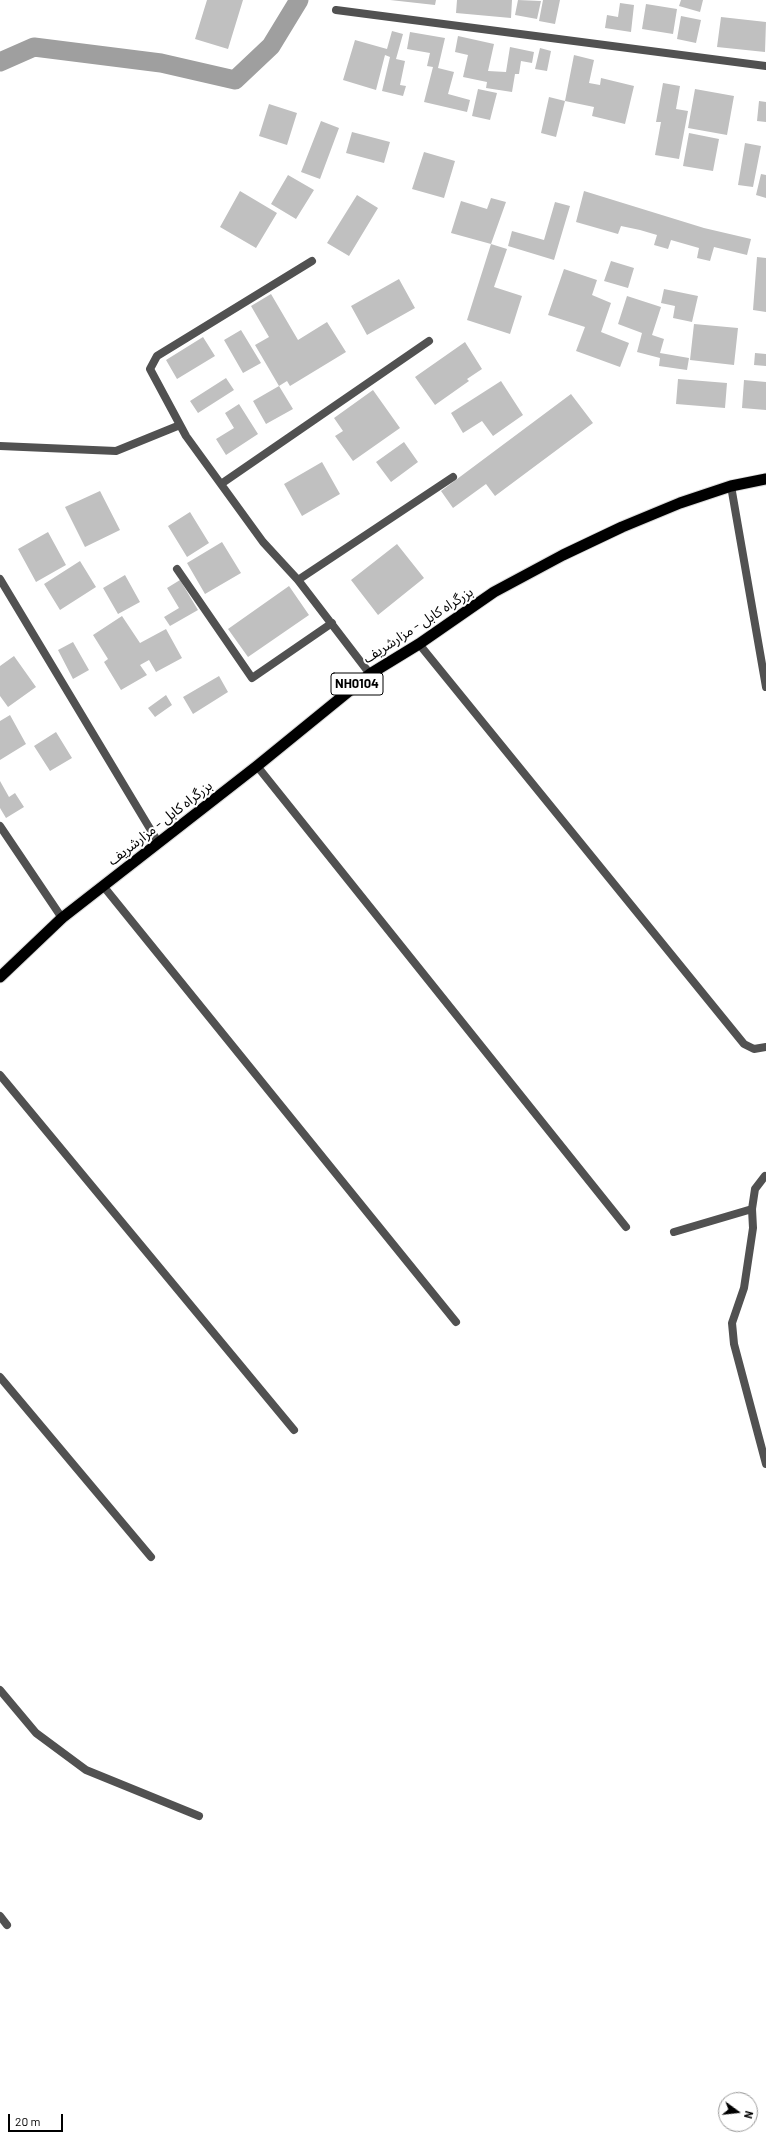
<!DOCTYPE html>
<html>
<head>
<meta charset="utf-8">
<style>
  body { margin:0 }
  #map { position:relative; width:766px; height:2140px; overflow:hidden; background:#fff; font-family:Barlow,sans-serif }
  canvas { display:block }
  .north { position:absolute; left:718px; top:2092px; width:40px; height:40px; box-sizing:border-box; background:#fff; border:1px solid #999; border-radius:50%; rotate:105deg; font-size:11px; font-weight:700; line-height:16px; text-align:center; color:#000 }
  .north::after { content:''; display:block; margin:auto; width:14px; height:18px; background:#000; clip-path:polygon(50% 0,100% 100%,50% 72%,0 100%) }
  .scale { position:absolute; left:8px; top:2114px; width:55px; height:18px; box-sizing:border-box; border:2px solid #000; border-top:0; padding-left:5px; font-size:12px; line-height:14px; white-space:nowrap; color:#000; -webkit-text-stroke:3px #fff; paint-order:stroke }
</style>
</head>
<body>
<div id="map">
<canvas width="766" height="2140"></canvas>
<div class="north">N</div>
<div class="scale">20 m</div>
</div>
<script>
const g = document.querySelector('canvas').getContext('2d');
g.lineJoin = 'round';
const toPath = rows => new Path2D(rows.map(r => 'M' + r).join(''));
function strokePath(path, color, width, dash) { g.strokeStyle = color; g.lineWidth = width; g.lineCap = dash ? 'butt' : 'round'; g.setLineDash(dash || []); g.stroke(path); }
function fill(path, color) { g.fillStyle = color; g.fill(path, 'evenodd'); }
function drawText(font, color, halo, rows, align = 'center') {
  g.font = font + ' Barlow,"Noto Sans Arabic",sans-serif'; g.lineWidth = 4; g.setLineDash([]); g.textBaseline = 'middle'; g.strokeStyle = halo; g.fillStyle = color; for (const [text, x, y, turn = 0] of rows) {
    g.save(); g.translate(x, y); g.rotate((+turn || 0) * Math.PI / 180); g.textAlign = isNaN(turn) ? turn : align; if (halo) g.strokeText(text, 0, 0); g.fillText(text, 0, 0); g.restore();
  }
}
const canal = toPath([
  [0,62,34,47,161,63,235,80,271,46,299,0]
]);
const building = toPath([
  [207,0,243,0,228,49,195,39],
  [390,0,436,0,435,5],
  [457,0,512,0,511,18,456,13],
  [518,0,541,1,537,19,515,15],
  [543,0,560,0,555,24,539,21],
  [681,0,703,0,700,12,679,6],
  [620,3,634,5,631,32,605,28,607,15,618,17],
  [646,4,677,9,673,34,642,29],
  [681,16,701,20,696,43,677,39],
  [721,17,766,22,765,52,717,47],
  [392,31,403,34,396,59,405,61,400,85,406,86,403,96,382,91,390,57,385,55,376,90,343,80,355,40,387,49],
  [410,32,445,38,438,68,454,72,448,94,470,100,467,112,424,102,433,67,427,66,430,53,407,49],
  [458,36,494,44,488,71,506,72,510,47,534,52,532,63,521,61,519,74,515,74,512,92,486,88,487,82,463,77,468,55,455,52],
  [540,48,551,51,547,71,535,69],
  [574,55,594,60,589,83,600,85,601,78,634,86,625,124,592,116,594,107,565,101],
  [663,83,680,86,676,109,688,111,679,159,655,155,661,122,656,122],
  [478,89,497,93,490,120,472,116],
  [695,89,734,96,727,135,688,128],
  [549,97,565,101,556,137,541,133],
  [759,101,766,102,766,122,757,121],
  [269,104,297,113,287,145,259,136],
  [321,121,339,128,320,179,301,172],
  [352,132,390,142,384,163,346,153],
  [689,133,719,139,713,171,683,166],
  [745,143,761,146,753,187,738,185],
  [424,152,455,161,444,198,412,189],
  [761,174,766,175,766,198,756,195],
  [288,175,314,190,296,219,271,204],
  [240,191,277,213,256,248,220,227],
  [584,191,704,228,751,239,747,255,714,247,710,261,697,258,699,248,671,240,668,249,654,245,657,235,640,230,621,226,618,234,576,222],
  [357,195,378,208,349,256,327,243],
  [491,198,506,202,491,244,451,233,461,201,487,209],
  [555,202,570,206,554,260,508,246,512,231,544,240],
  [491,244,507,249,494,287,522,296,510,334,467,320],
  [757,257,766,258,766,312,753,310],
  [611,261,634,268,628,288,604,281],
  [564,269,597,280,592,295,611,303,601,332,629,343,620,367,576,351,585,327,548,315],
  [399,279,415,308,367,335,351,306],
  [664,289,698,296,692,322,673,318,675,306,661,303],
  [271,294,298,340,327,322,346,352,290,386,287,381,279,386,255,345,269,337,251,306],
  [627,296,661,307,652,335,664,339,660,353,689,358,687,370,659,366,660,358,637,352,642,333,618,324],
  [694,324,738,328,734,365,690,360],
  [241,330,261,363,243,373,224,340],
  [203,337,215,356,177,379,166,360],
  [465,342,482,369,467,379,469,381,435,405,415,377],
  [755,353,766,354,766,366,754,365],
  [226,378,234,390,198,413,190,401],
  [678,379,727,383,725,408,676,404],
  [744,380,766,382,766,410,742,408],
  [501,381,523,415,493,436,482,421,463,433,451,413],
  [279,386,293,409,266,424,253,401],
  [373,390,400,428,353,461,335,436,343,431,334,418],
  [571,394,593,423,495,496,486,484,453,508,441,491],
  [239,404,258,434,226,455,216,439,234,428,225,413],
  [404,442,418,462,391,482,376,462],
  [322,462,340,494,302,516,284,484],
  [100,491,120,530,85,547,65,507],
  [190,512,209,543,187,557,168,526],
  [48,532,66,565,36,582,18,549],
  [222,542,241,573,205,594,187,563],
  [397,544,424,578,378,615,351,580],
  [80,561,96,587,60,610,44,584],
  [125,575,140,602,118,614,103,588],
  [180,580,198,610,170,626,164,617,179,608,167,588],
  [289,586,309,615,248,657,228,629],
  [122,616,140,643,166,629,182,658,156,672,149,660,140,665,147,675,121,690,104,662,108,659,93,635],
  [73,642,89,670,73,679,58,650],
  [14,656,36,687,8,707,0,696,0,666],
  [219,676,228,692,193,714,183,697],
  [166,695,172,705,155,717,148,708],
  [10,715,26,744,0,760,0,721],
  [56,732,72,758,50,771,34,746],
  [0,781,9,797,15,793,24,807,6,818,0,808]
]);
const minor = toPath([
  [336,10,766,66],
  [312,261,157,356,150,369,186,436,263,542,298,580,370,674],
  [0,446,116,451,180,425],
  [221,484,429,341],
  [731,486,766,687],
  [177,569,252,678,332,623],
  [0,579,158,842],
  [298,580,453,477],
  [419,644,744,1044,754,1049,766,1047],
  [257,766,626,1227],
  [0,826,62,918],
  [104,887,456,1322],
  [0,1075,294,1430],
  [765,1176,755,1189,752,1209,753,1228,744,1288,732,1323,734,1344,766,1464],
  [674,1232,752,1209],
  [0,1377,151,1557],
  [0,1690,36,1733,86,1770,199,1816],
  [0,1916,7,1925]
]);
const trunk = toPath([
  [0,977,62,918,257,766,370,674,419,644,494,592,563,555,622,527,680,503,731,486,766,479]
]);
const shields = [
  [357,684,52]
];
const shieldNames = [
  ["NH0104",357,684]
];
const streetNames = [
  ["بزرگراه کابل - مزارشریف",418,625,-33],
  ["بزرگراه کابل - مزارشریف",160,823,-38]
];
strokePath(canal, '#9f9f9f', 19);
fill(building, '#c0c0c0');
strokePath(trunk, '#dbdbdb', 13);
strokePath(minor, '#515151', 8);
strokePath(trunk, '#000', 11);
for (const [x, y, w] of shields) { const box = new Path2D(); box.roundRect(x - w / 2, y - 11, w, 22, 3); g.fillStyle = '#fff'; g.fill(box); strokePath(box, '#000', 1); }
drawText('bold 13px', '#000', null, shieldNames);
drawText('14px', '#000', '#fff', streetNames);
</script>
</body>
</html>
